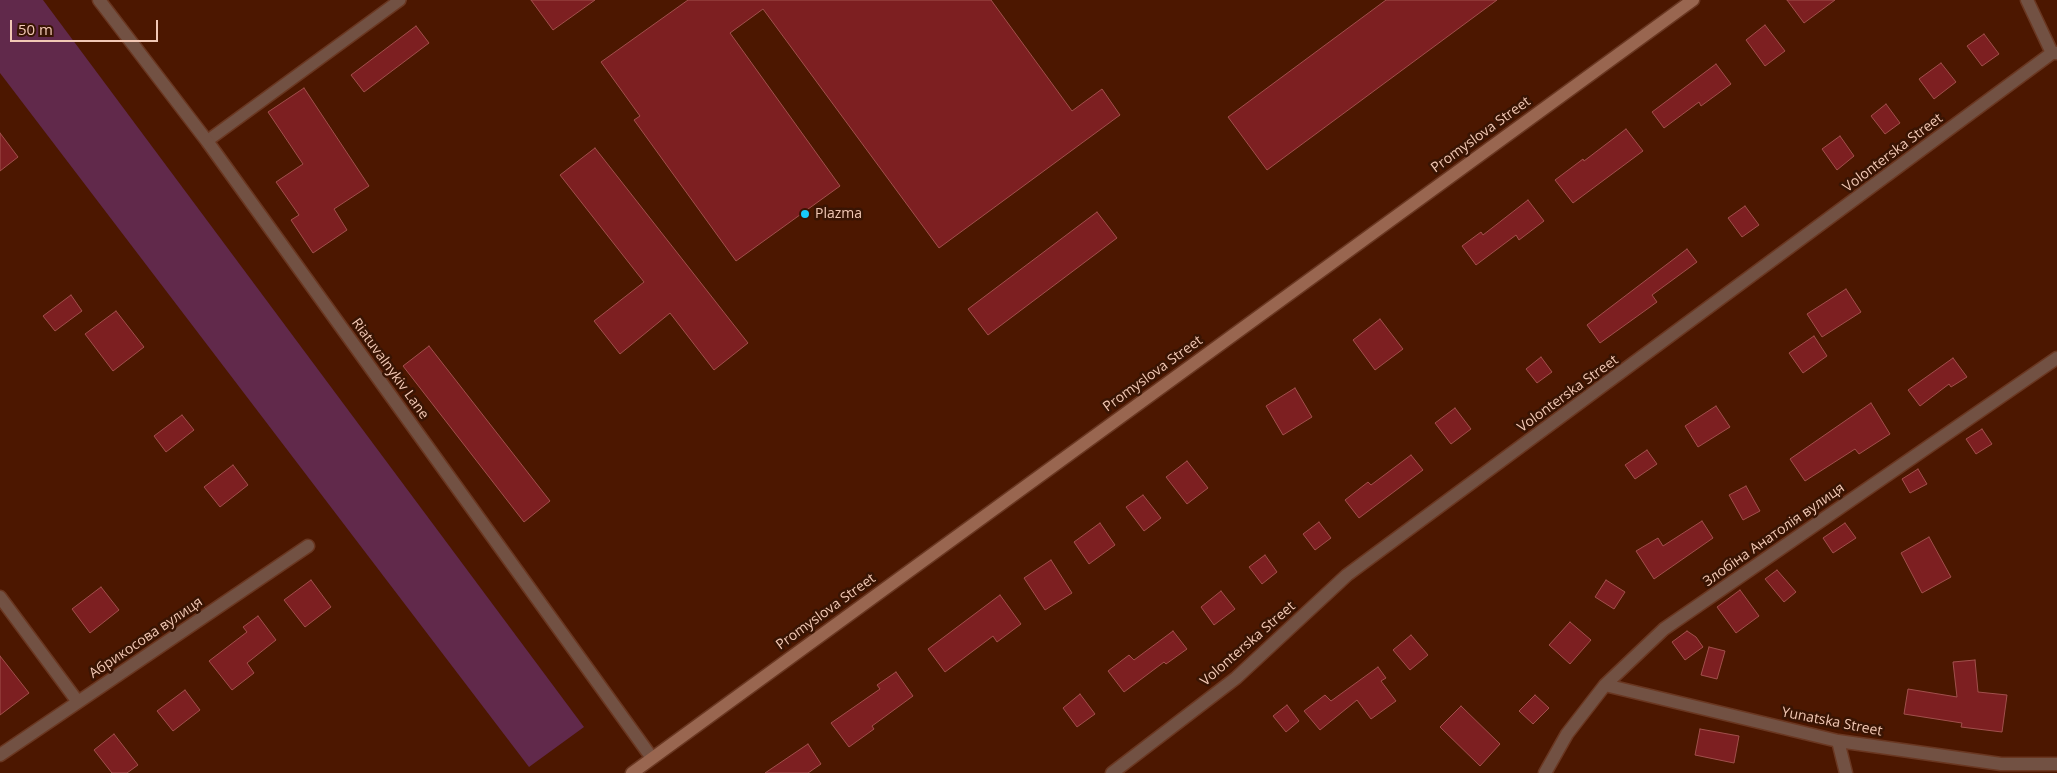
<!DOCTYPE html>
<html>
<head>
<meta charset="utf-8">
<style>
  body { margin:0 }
  #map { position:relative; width:2057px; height:773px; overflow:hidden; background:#4c1700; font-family:"Open Sans",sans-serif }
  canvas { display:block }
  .scale { position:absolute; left:10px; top:20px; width:148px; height:22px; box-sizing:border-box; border:2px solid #f2c8b5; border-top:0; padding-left:6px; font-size:15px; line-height:18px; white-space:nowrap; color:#f2c8b5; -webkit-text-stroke:4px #391403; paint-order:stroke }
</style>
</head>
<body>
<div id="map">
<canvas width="2057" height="773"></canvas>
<div class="scale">50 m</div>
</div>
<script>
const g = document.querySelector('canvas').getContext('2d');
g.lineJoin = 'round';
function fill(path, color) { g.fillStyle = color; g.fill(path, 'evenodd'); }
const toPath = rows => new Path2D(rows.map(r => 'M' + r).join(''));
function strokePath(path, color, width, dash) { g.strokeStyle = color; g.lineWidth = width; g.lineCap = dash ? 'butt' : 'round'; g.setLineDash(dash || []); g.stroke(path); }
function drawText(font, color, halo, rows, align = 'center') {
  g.font = font + ' "Open Sans",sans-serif'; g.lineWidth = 5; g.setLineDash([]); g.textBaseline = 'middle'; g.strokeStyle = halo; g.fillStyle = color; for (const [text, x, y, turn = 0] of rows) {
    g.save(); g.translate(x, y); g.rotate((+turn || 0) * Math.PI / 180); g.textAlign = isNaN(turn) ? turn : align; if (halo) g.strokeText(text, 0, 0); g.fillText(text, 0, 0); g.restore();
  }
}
const green = toPath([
  [0,0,43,0,584,727,529,767,0,73]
]);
const building = toPath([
  [531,0,595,0,553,30,531,0],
  [688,0,991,0,1072,111,1102,89,1120,115,939,248,763,9,730,33,840,186,736,261,634,120,640,116,601,62,688,0],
  [1386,0,1497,0,1267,170,1228,117,1386,0],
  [1787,0,1835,0,1804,23,1787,0],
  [1765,25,1785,51,1765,66,1746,40,1765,25],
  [416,26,429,43,364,92,351,75,416,26],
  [1984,34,1999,54,1982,66,1967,46,1984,34],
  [1941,63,1956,82,1934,99,1919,79,1941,63],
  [1716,64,1731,84,1701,106,1699,102,1664,128,1652,112,1716,64],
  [304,88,369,186,334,209,347,230,313,253,291,220,299,215,276,182,303,164,268,112,304,88],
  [1886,104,1900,123,1885,134,1871,116,1886,104],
  [1626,129,1643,151,1573,203,1555,180,1583,159,1584,161,1626,129],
  [0,133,18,157,0,171,0,133],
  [1840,136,1854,156,1837,170,1822,149,1840,136],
  [595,148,748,343,714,370,670,313,620,354,594,321,644,282,560,175,595,148],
  [1528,200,1544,221,1519,240,1516,235,1476,265,1462,246,1481,232,1483,235,1528,200],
  [1745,206,1759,225,1742,237,1728,218,1745,206],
  [1097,212,1117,238,988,335,968,309,1097,212],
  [1687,249,1697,262,1652,295,1657,302,1600,343,1587,325,1687,249],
  [1846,289,1861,312,1822,337,1807,314,1846,289],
  [71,295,82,311,55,331,43,316,71,295],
  [116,311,144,347,113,371,85,334,116,311],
  [1380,319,1403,349,1375,370,1353,340,1380,319],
  [1814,336,1827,356,1803,373,1789,353,1814,336],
  [429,346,550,501,524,522,403,366,429,346],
  [1541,357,1552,372,1537,383,1526,369,1541,357],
  [1953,358,1967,377,1951,387,1949,384,1920,406,1908,390,1953,358],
  [1295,388,1312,417,1283,435,1266,406,1295,388],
  [1871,403,1890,434,1859,454,1855,449,1805,481,1790,459,1871,403],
  [1716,406,1730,427,1698,447,1685,426,1716,406],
  [1455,408,1471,429,1451,444,1435,423,1455,408],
  [182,415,194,430,166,452,154,436,182,415],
  [1982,429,1992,444,1976,454,1966,439,1982,429],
  [1647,450,1657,464,1635,479,1625,465,1647,450],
  [1411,455,1423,470,1359,518,1345,500,1368,482,1371,485,1411,455],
  [1187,461,1208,488,1187,504,1166,477,1187,461],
  [233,465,248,485,220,507,204,487,233,465],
  [1918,469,1927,484,1910,493,1902,479,1918,469],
  [1746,486,1760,511,1743,520,1729,495,1746,486],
  [1143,495,1161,518,1144,531,1126,507,1143,495],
  [1702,521,1713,538,1654,579,1636,551,1658,538,1663,546,1702,521],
  [1319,522,1331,538,1315,550,1303,534,1319,522],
  [1100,523,1115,545,1089,564,1074,542,1100,523],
  [1845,523,1856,538,1833,553,1823,538,1845,523],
  [1929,537,1951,577,1922,593,1901,553,1929,537],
  [1265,555,1277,572,1262,584,1249,567,1265,555],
  [1051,560,1072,593,1045,610,1024,578,1051,560],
  [1777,570,1796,592,1784,602,1765,579,1777,570],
  [311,580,331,607,305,627,284,600,311,580],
  [1606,580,1625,592,1614,609,1595,597,1606,580],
  [101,587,119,610,90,633,72,609,101,587],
  [1740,590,1759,616,1736,633,1717,607,1740,590],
  [1221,591,1235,609,1214,625,1201,607,1221,591],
  [1000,595,1021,624,997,642,993,636,945,672,928,649,1000,595],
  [258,616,276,640,247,663,254,673,232,690,209,661,247,632,243,627,258,616],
  [1570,622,1591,640,1570,664,1549,645,1570,622],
  [1173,631,1187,649,1166,664,1164,662,1124,692,1108,671,1129,655,1134,660,1173,631],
  [1687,631,1696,637,1703,647,1685,660,1672,642,1687,631],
  [1411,635,1428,655,1410,670,1393,650,1411,635],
  [1709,647,1725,651,1717,679,1701,675,1709,647],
  [0,656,29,693,0,715,0,656],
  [1975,660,1978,692,2007,695,2002,732,1961,727,1962,723,1904,714,1908,689,1957,697,1953,662,1975,660],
  [1378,667,1386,678,1381,681,1396,701,1371,719,1357,700,1320,730,1304,711,1325,695,1331,701,1378,667],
  [896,672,913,696,872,726,874,729,849,747,831,723,880,689,877,685,896,672],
  [185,690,200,710,173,731,157,711,185,690],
  [1080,694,1095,714,1077,727,1063,708,1080,694],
  [1535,695,1549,708,1533,724,1519,711,1535,695],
  [1287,705,1299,721,1286,732,1273,716,1287,705],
  [1461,706,1500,744,1480,766,1440,727,1461,706],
  [1700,729,1739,736,1734,763,1695,755,1700,729],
  [114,734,138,765,127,773,112,773,94,750,114,734],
  [808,744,821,764,808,773,765,773,808,744]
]);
const lane = toPath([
  [207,141,400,0]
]);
const street = toPath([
  [99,0,207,141,652,758],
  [2027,0,2052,53,2057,53],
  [0,597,78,702],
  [1605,685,1838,741,2001,764,2057,764],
  [1838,741,1846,773],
  [0,755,308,546],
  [1112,773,1236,678,1347,575,2052,53],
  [1545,773,1567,734,1605,685,1664,629,2057,358]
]);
const secondary = toPath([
  [632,773,1693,0]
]);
const markers = [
  [805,214,5,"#17cafb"]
];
const streetNames = [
  ["Promyslova Street",1481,135,-36],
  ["Volonterska Street",1893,153,-37],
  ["Riatuvalnykiv Lane",390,369,54],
  ["Promyslova Street",1153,374,-36],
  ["Volonterska Street",1568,394,-36],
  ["Злобіна Анатолія вулиця",1774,535,-35],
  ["Promyslova Street",826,612,-36],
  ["Абрикосова вулиця",146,638,-34],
  ["Volonterska Street",1248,644,-41],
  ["Yunatska Street",1832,722,11]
];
const poiNames = [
  ["Plazma",815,214]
];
fill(green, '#61294b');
fill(building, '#7d1f21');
strokePath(building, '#a1504c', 1);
strokePath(lane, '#6a3721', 14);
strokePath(street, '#6a3721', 15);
strokePath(secondary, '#6a3721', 15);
strokePath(lane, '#725143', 11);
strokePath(street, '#725143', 12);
strokePath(secondary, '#996650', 12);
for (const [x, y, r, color] of markers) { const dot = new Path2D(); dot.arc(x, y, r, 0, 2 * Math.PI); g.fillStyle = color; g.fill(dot); strokePath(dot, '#391403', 2); }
drawText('14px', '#f2c8b5', '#391403', streetNames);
drawText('14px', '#f2c8b5', '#391403', poiNames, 'left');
</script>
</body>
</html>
